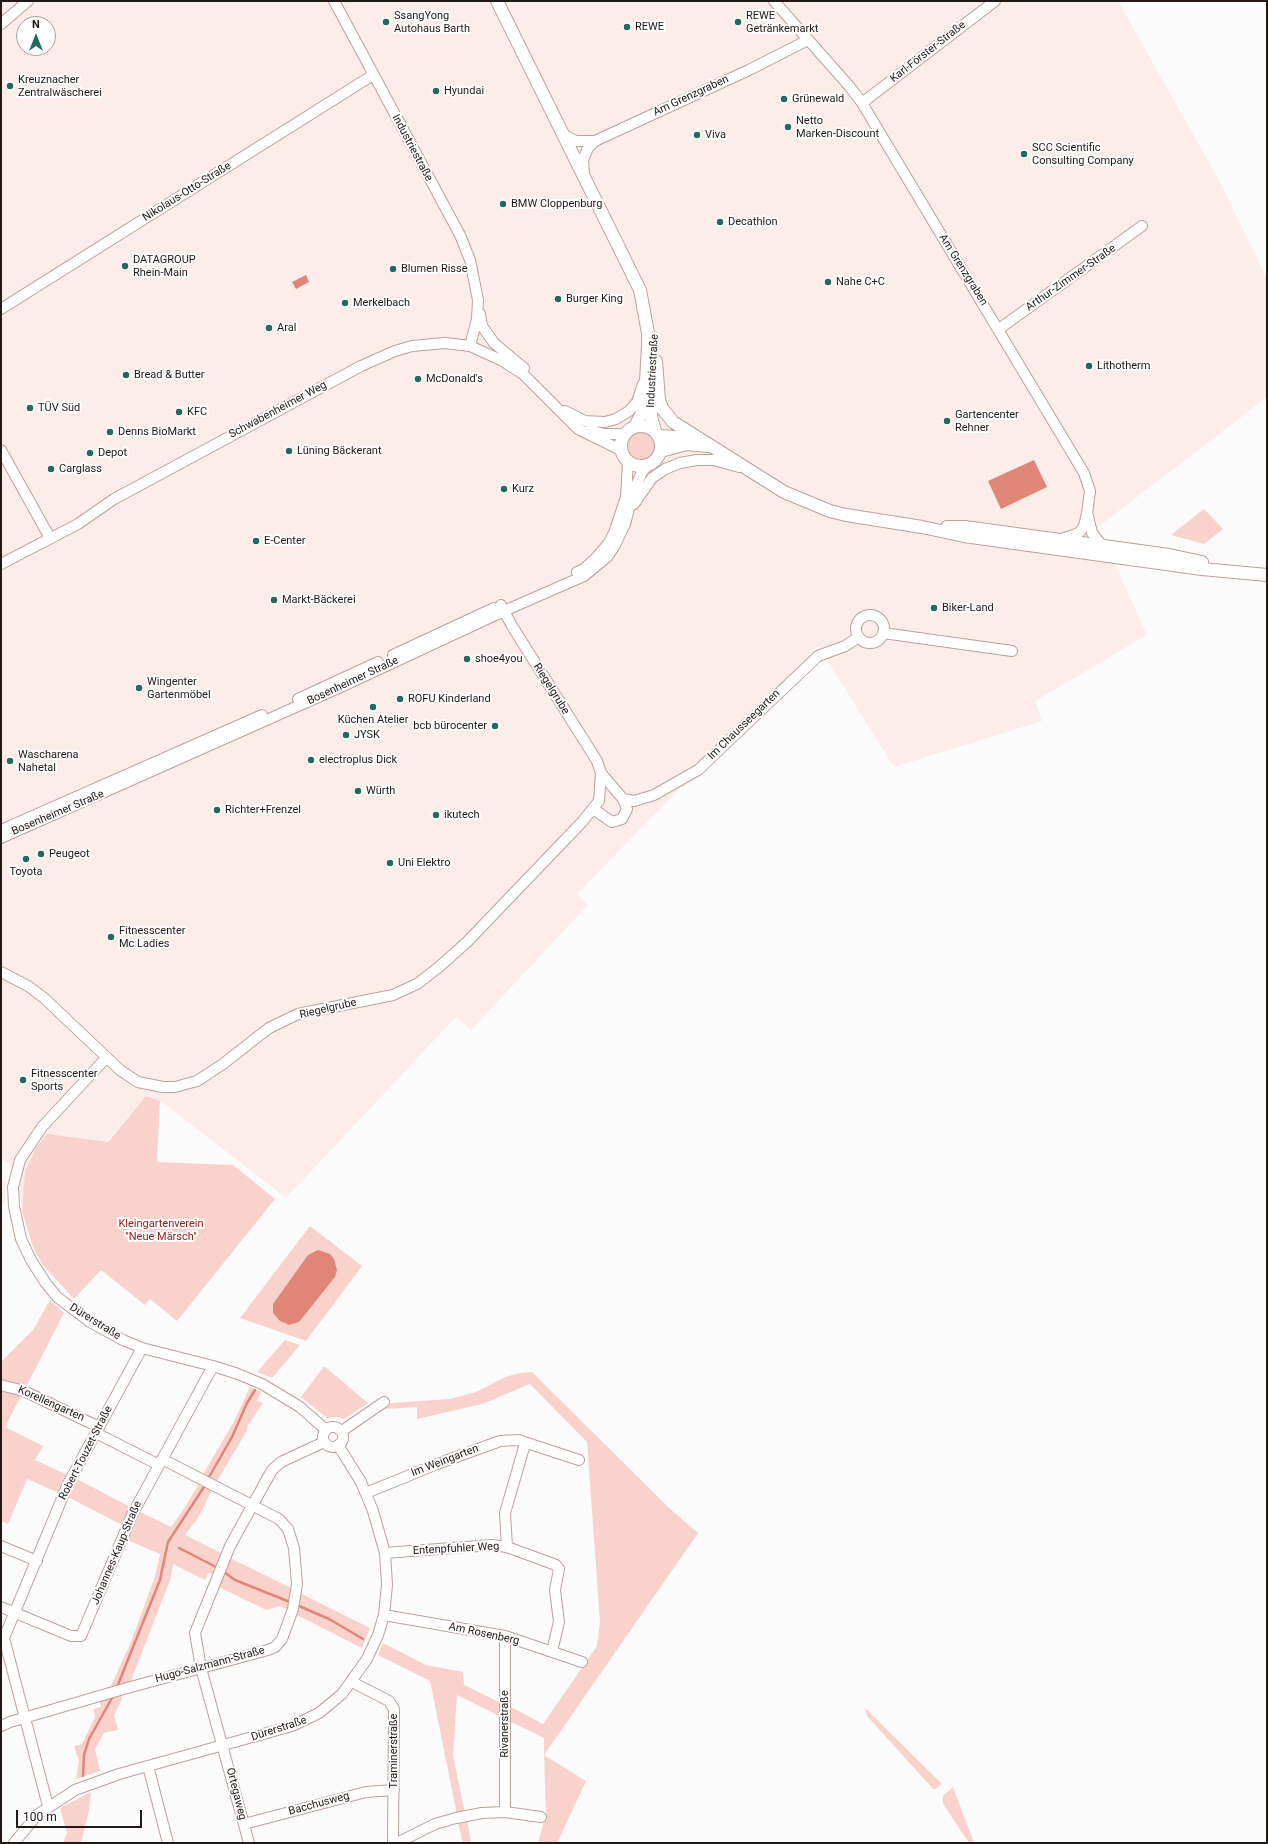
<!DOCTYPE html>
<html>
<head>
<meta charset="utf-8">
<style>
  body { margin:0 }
  #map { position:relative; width:1268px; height:1844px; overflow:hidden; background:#fbfbfb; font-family:Roboto,sans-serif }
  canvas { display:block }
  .frame { position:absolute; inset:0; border:2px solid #221816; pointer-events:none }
  .north { position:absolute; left:16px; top:16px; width:40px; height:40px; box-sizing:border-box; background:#fff; border:1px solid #a7a3a2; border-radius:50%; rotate:0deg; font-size:11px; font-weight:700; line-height:16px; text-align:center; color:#221816 }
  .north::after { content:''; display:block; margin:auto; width:14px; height:18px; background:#24695d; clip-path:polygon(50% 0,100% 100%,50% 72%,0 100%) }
  .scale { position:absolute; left:16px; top:1810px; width:126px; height:18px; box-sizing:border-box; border:2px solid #221816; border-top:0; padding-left:5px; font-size:12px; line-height:14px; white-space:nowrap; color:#221816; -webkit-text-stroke:3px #fff; paint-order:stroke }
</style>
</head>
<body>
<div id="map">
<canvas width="1268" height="1844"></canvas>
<div class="frame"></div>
<div class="north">N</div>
<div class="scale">100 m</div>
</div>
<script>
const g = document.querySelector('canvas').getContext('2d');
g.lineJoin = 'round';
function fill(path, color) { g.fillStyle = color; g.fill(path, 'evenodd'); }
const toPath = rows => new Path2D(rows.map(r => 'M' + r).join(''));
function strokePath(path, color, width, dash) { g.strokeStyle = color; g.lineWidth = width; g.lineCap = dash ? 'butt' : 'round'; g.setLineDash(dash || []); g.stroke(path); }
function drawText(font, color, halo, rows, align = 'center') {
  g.font = font + ' Roboto,sans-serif'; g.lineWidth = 4; g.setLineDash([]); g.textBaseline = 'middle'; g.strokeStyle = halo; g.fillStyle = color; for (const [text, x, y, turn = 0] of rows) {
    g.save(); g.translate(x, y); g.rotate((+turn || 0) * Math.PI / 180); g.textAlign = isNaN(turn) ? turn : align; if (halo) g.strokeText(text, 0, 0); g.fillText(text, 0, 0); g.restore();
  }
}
const built = toPath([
  [1,1,1118,1,1221,184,1267,279,1267,397,1098,527,1147,635,1035,701,1042,721,894,767,818,646,577,894,588,905,471,1030,456,1017,286,1198,161,1101,146,1096,30,1230,10,1165,1,1157],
  [24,24,48,24,48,48,24,48],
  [1,1178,6,1182,5,1201,1,1206]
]);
const green = toPath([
  '626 446a15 15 0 1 1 30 0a15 15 0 1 1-30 0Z',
  [1204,509,1223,529,1204,544,1171,535],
  [146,1096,160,1101,157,1162,233,1165,275,1199,177,1321,150,1299,145,1305,101,1270,74,1299,42,1264,33,1247,22,1211,25,1172,36,1148,47,1134,108,1142],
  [310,1226,362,1266,306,1341,240,1318],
  [50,1300,64,1313,26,1387,1,1380,1,1362,33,1330],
  [285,1340,300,1345,272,1378,257,1372],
  [324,1366,368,1403,344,1419,337,1417,327,1418,301,1397],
  [532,1372,669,1508,698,1533,544,1755,586,1781,557,1843,538,1843,546,1813,544,1755,544,1738,509,1721,509,1706,543,1724,597,1646,600,1622,587,1442,530,1384,482,1404,417,1419,417,1407,385,1409,391,1403,450,1399,476,1392,505,1377,520,1373],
  [250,1387,261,1392,257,1401,263,1403,248,1425,246,1432,216,1483,202,1476,233,1423],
  [1,1389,22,1394,5,1427,43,1446,35,1460,67,1475,59,1493,27,1479,8,1524,1,1521],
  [75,1478,130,1507,122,1525,66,1496],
  [199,1483,212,1490,198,1518,185,1535,221,1553,212,1574,208,1573,205,1580,173,1564,170,1580,130,1683,110,1688,131,1642,155,1576,160,1554,125,1539,138,1511,171,1527,184,1509],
  [228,1557,293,1589,288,1610,280,1606,266,1610,217,1586],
  [300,1593,370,1628,362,1648,295,1614],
  [383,1643,426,1665,463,1672,464,1685,501,1703,501,1717,457,1695,453,1756,465,1813,457,1815,430,1681,378,1655],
  [121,1693,122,1699,114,1715,118,1730,104,1733,95,1749,100,1771,76,1779,79,1761,74,1746,82,1744,95,1717,93,1709,101,1707,99,1700],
  [865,1708,942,1784,934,1790,867,1716],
  [953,1787,974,1843,969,1843,943,1804,943,1796],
  [91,1792,89,1810,81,1843,63,1843,67,1833,60,1808],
  [467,1820,471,1843,463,1843,458,1823]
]);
const water = toPath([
  [306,275,309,282,296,289,292,282],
  [1034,460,1047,487,1001,509,988,481],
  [318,1250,330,1254,334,1259,337,1270,335,1277,299,1322,289,1325,280,1321,273,1313,273,1304,308,1255]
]);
const stream = toPath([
  [209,1477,232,1437,247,1403,255,1390],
  [179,1548,216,1567],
  [224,1572,235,1580,290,1602],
  [299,1606,329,1619,363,1639],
  [117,1687,160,1580,168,1542,204,1487],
  [83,1776,84,1755,89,1739,112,1698]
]);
const minor = toPath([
  [334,1,460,235,470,260,478,300,477,319,470,346],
  [774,1,850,87,862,103,1084,473,1090,491,1087,514,1084,526,1080,532,1074,535,1061,539],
  [1,24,28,1],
  [862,103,995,1],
  [564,135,576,141,595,141],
  [584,175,583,160,588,148,595,141,749,70,808,40],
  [1,309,373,75],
  [480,314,482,326,494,343,524,368],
  [999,329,1142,226],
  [565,411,585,421,605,422,616,419,629,411,637,402,643,384],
  [589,430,605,434,625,434],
  [1,450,50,538],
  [634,504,652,478,665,469,680,463,697,460,714,460,739,467],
  [1088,516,1092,533,1100,543,1106,546],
  [1,564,78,524,114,499,361,366,395,351,412,346,445,343,470,346,501,360,523,374,578,429,621,450],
  [577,572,584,569,596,558,608,544,614,533,626,497,628,462],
  '856 629a14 14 0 1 1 28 0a14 14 0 1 1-28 0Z',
  [883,633,1012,651],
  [393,655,494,608],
  [298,699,378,662],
  [623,799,634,801,654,795,698,770,818,656,845,646,859,637],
  [593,809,612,822,622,819,627,809,623,799,601,773],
  [1,830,262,715],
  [1,838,343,686,504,611,584,576,607,557,614,547,625,524,634,490,642,472,648,465],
  [1,972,28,986,44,998,120,1070,138,1082,163,1087,175,1087,197,1081,223,1064,269,1028,298,1014,393,995,417,984,439,967,467,942,582,822,599,801,601,773,597,761,512,626,501,605],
  [106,1058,42,1127,20,1160,13,1187,14,1206,21,1239,31,1260,45,1282,57,1297,90,1322,123,1340,142,1348,213,1366,238,1374,262,1384,300,1407,325,1429],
  [1,1385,24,1391,99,1427],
  '323 1437a10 10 0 1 1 20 0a10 10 0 1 1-20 0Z',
  [342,1431,384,1402],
  [96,1433,159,1465],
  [366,1493,437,1464,500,1441,518,1440,579,1460],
  [1,1546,37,1561],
  [507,1547,505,1513,525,1444],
  [385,1553,492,1545,507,1547,556,1565,559,1569,555,1590,559,1622,552,1651],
  [1,1607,71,1636,81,1636,133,1513,213,1366],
  [384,1615,505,1636,582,1662],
  [352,1682,389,1701,394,1709,393,1843],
  [1,1726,10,1722,127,1688,268,1650,275,1647,282,1639,293,1609,297,1584,294,1548,288,1529,279,1519,162,1459],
  [148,1766,168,1843],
  [48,1806,4,1638,68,1484,142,1348],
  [505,1812,505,1636],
  [244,1824,366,1792,394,1790],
  [14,1843,37,1815,75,1790,119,1774,292,1726,319,1713,342,1694,367,1659,378,1635,384,1615,387,1585,385,1553,373,1511,361,1482,338,1445],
  [249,1843,201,1668,195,1633,230,1546,272,1470,281,1462,324,1442],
  [397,1843,435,1824,456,1818,482,1813,505,1812,541,1817]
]);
const major = toPath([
  [497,1,640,290,648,333,648,346,645,399,641,415,635,426],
  [656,361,659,400,662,408,673,422,784,492,830,511,846,515,922,527,964,536,1202,569,1267,575],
  [653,392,651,416,655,431],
  '621 446a20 20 0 1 1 40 0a20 20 0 1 1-40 0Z',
  [659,436,690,438],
  [661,451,686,444,708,446],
  [947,527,965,527,1169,555,1202,562]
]);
const markers = [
  [386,22,4,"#24695d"],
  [738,22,4,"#24695d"],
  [627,27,4,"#24695d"],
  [10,86,4,"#24695d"],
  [436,91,4,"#24695d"],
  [784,99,4,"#24695d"],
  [788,127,4,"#24695d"],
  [697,135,4,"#24695d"],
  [1024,154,4,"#24695d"],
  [503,204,4,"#24695d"],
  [720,222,4,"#24695d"],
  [125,266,4,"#24695d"],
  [393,269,4,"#24695d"],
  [828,282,4,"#24695d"],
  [558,299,4,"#24695d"],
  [345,303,4,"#24695d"],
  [269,328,4,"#24695d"],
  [1089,366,4,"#24695d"],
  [126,375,4,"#24695d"],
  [418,379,4,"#24695d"],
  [30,408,4,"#24695d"],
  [179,412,4,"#24695d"],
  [947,421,4,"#24695d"],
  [110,432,4,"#24695d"],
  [289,451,4,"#24695d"],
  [90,453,4,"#24695d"],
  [51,469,4,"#24695d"],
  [504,489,4,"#24695d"],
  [256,541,4,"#24695d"],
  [274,600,4,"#24695d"],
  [934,608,4,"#24695d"],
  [467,659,4,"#24695d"],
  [139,688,4,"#24695d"],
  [400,699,4,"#24695d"],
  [373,707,4,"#24695d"],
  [495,726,4,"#24695d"],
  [346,735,4,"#24695d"],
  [311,760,4,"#24695d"],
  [10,761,4,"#24695d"],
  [358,791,4,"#24695d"],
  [217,810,4,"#24695d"],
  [436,815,4,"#24695d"],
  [41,854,4,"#24695d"],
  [26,859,4,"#24695d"],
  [390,863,4,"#24695d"],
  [111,937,4,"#24695d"],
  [23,1080,4,"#24695d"]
];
const poiNames = [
  ["SsangYong",394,16],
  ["Autohaus Barth",394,29],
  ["REWE",746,16],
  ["Getränkemarkt",746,29],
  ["REWE",635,27],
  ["Kreuznacher",18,80],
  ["Zentralwäscherei",18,93],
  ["Hyundai",444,91],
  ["Grünewald",792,99],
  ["Netto",796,121],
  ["Marken-Discount",796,134],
  ["Viva",705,135],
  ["SCC Scientific",1032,148],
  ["Consulting Company",1032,161],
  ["BMW Cloppenburg",511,204],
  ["Decathlon",728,222],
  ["DATAGROUP",133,260],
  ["Rhein-Main",133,273],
  ["Blumen Risse",401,269],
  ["Nahe C+C",836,282],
  ["Burger King",566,299],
  ["Merkelbach",353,303],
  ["Aral",277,328],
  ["Lithotherm",1097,366],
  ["Bread & Butter",134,375],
  ["McDonald's",426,379],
  ["TÜV Süd",38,408],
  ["KFC",187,412],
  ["Gartencenter",955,415],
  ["Rehner",955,428],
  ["Denns BioMarkt",118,432],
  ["Lüning Bäckerant",297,451],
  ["Depot",98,453],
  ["Carglass",59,469],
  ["Kurz",512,489],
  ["E-Center",264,541],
  ["Markt-Bäckerei",282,600],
  ["Biker-Land",942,608],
  ["shoe4you",475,659],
  ["Wingenter",147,682],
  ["Gartenmöbel",147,695],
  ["ROFU Kinderland",408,699],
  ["Küchen Atelier",373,720,"center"],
  ["bcb bürocenter",487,726,"right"],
  ["JYSK",354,735],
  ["Wascharena",18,755],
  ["Nahetal",18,768],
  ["electroplus Dick",319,760],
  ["Würth",366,791],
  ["Richter+Frenzel",225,810],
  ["ikutech",444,815],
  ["Peugeot",49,854],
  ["Uni Elektro",398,863],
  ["Toyota",26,872,"center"],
  ["Fitnesscenter",119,931],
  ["Mc Ladies",119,944],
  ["Fitnesscenter",31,1074],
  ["Sports",31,1087]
];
const streetNames = [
  ["Karl-Förster-Straße",928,52,-38],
  ["Am Grenzgraben",691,96,-25],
  ["Industriestraße",412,148,62],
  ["Nikolaus-Otto-Straße",187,192,-32],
  ["Am Grenzgraben",963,270,58],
  ["Arthur-Zimmer-Straße",1071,278,-35],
  ["Industriestraße",653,371,-87],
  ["Schwabenheimer Weg",278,410,-28],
  ["Bosenheimer Straße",353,681,-25],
  ["Riegelgrube",551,689,58],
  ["Im Chausseegarten",744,725,-44],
  ["Bosenheimer Straße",58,813,-23],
  ["Riegelgrube",328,1009,-13],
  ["Dürerstraße",95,1322,32],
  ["Korellengarten",51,1404,24],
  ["Robert-Touzet-Straße",86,1453,-63],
  ["Im Weingarten",445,1461,-21],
  ["Entenpfuhler Weg",456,1549,-3],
  ["Johannes-Kaup-Straße",117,1553,-67],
  ["Am Rosenberg",484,1634,12],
  ["Hugo-Salzmann-Straße",210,1665,-15],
  ["Rivanerstraße",505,1724,-90],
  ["Dürerstraße",279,1729,-18],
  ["Traminerstraße",394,1751,-90],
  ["Ortegaweg",236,1794,76],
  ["Bacchusweg",319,1804,-15]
];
const parkNames = [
  ["Kleingartenverein",161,1224],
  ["\"Neue Märsch\"",161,1237]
];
fill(built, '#fcedea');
fill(green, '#fad2cc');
fill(water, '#df8679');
strokePath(stream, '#df8679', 2.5);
strokePath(minor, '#bca19c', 12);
strokePath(major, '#bca19c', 14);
strokePath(minor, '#fff', 10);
strokePath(major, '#fff', 12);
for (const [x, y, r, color] of markers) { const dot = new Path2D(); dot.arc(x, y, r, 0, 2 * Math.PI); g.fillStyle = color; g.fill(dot); strokePath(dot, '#fff', 1.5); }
drawText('11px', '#221816', '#fff', poiNames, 'left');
drawText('11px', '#221816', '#fff', streetNames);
drawText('11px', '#8d241d', '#fff', parkNames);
</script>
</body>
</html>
